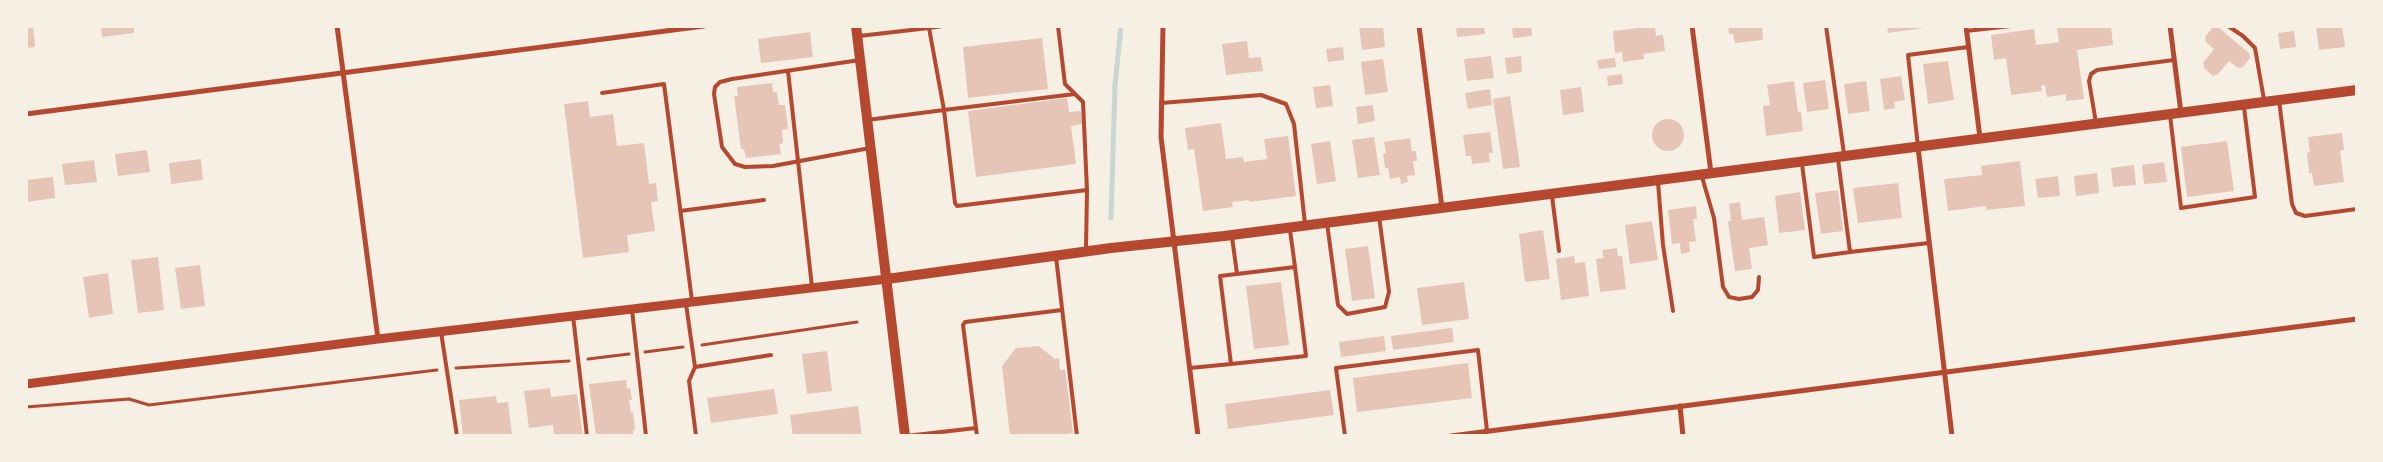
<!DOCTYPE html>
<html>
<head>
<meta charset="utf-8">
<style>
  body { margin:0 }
  #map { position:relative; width:2383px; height:462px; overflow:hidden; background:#f6efe4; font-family:Montserrat,sans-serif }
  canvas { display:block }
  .frame { position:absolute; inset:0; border:28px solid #f6efe4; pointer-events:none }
</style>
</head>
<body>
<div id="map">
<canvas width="2383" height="462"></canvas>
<div class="frame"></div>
</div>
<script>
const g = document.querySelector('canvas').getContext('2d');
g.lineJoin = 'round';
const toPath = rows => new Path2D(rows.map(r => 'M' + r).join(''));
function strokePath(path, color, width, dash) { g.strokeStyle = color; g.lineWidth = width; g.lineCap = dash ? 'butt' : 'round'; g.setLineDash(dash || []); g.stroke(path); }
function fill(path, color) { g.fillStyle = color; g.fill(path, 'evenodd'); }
const stream = toPath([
  [1111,218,1115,85,1121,26]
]);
const building = toPath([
  [26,26,33,26,35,47,26,48],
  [101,26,134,26,134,33,102,37],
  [1359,26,1383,26,1385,47,1362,50],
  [1456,26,1484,26,1485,34,1457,37],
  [1512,26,1531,26,1532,36,1513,38],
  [1655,26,1656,36,1663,35,1665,51,1643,54,1644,59,1623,62,1622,52,1615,53,1613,31],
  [1728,26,1762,26,1763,40,1735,43,1733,34,1729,34],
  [1887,26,1932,26,1932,27,1888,33],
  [2074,26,2111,26,2113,45,2077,50,2084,99,2066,101,2066,94,2047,97,2045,85,2041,86,2042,91,2011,95,2006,58,1994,60,1991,35,2034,29,2036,45,2059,42,2057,28],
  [2316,26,2342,26,2345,47,2319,50],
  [2218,27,2249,53,2250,58,2243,67,2238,68,2229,61,2218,74,2213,76,2204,68,2203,63,2214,49,2206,42,2205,37,2212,28],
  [2294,31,2296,47,2280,49,2278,33],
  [810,32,813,57,761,63,758,39],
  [1042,38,1048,89,968,98,963,47],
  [1247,41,1249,58,1261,57,1263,71,1226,75,1222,44],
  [1343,47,1344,60,1328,62,1326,49],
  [1491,56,1494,78,1467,81,1464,59],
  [1521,56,1522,72,1507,74,1505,58],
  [1615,58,1616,67,1599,69,1597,60],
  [1383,59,1388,92,1365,95,1361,62],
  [1948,61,1954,100,1928,104,1923,64],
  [1622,74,1623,84,1608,86,1607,76],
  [1901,76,1905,100,1894,102,1895,108,1884,110,1880,79],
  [1825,80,1829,109,1807,112,1803,83],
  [1794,81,1798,112,1801,112,1803,131,1766,136,1763,106,1770,105,1767,85],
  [1866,81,1870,111,1848,114,1844,84],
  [772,83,773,92,777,92,779,105,785,105,788,129,782,130,783,143,779,144,781,154,746,158,744,149,741,149,734,96,738,96,737,87],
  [1330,85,1333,106,1316,108,1313,87],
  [1581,87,1584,112,1563,115,1560,90],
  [1490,89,1492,105,1468,109,1465,93],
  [1510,96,1520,167,1503,169,1493,99],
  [1067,98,1069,112,1081,111,1082,124,1071,126,1076,164,976,177,968,111],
  [588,101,590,117,613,114,617,146,644,143,649,184,656,183,658,201,651,202,655,231,627,235,629,252,583,258,564,104],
  [1373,105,1375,121,1358,124,1356,107],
  '1652 135a16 16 0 1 1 32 0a16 16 0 1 1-32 0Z',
  [1221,123,1226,159,1243,157,1244,162,1267,159,1264,139,1288,136,1296,196,1249,202,1249,200,1232,202,1233,207,1203,211,1194,149,1188,150,1185,128],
  [1490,132,1493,153,1489,153,1490,162,1472,164,1471,156,1466,156,1463,135],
  [2342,133,2344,150,2340,151,2344,182,2314,186,2312,173,2309,173,2307,153,2310,152,2308,137],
  [1374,137,1380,175,1358,178,1352,140],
  [1410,138,1412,151,1416,151,1417,161,1413,161,1415,175,1407,176,1408,182,1401,184,1400,177,1390,179,1388,168,1385,168,1383,153,1386,153,1384,142],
  [1330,141,1336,181,1317,184,1311,144],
  [2227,141,2234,191,2187,197,2181,147],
  [147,150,150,172,118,176,115,154],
  [201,159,203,180,171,184,169,163],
  [94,160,97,182,65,185,62,164],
  [2020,161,2025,206,1986,210,1986,206,1948,211,1944,179,1982,175,1981,166],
  [2164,162,2167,182,2144,184,2142,165],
  [2134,165,2136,185,2113,187,2111,168],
  [2097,173,2099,193,2076,196,2074,176],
  [2058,176,2060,196,2038,198,2035,179],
  [53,177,55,198,26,202,26,180],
  [1898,183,1902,218,1858,223,1853,188],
  [1838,190,1843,231,1821,234,1815,193],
  [1800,192,1805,230,1779,233,1775,196],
  [1740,202,1742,220,1764,217,1768,245,1749,248,1752,269,1735,271,1728,221,1731,221,1729,204],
  [1696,206,1697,219,1693,219,1696,241,1689,242,1690,252,1681,254,1680,243,1672,244,1668,210],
  [1652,221,1658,260,1630,264,1625,225],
  [1543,230,1550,279,1525,282,1519,234],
  [1368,246,1375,298,1352,301,1345,249],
  [1617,248,1618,256,1622,256,1626,289,1600,292,1596,259,1604,258,1602,250],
  [1574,256,1575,263,1585,262,1589,296,1561,300,1556,259],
  [158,257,164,310,138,313,131,260],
  [200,265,205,306,181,309,175,268],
  [108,273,113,314,89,318,83,277],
  [1281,282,1289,345,1254,349,1246,286],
  [1464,282,1469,319,1422,325,1417,288],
  [1452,328,1454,342,1393,350,1391,336],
  [1384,336,1386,351,1341,357,1339,342],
  [1039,346,1055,359,1059,358,1060,370,1065,369,1073,433,1068,434,1068,436,1010,436,1002,366,1016,348],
  [827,351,832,391,807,394,802,354],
  [1468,363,1472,398,1357,412,1353,378],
  [626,380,627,389,630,388,632,400,629,400,631,413,633,412,635,430,633,430,633,436,596,436,589,384],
  [550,388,551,397,577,394,583,436,554,436,553,425,529,428,524,391],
  [774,389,778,414,711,423,707,398],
  [1330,390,1334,415,1228,429,1225,404],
  [496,396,497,403,508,402,512,436,463,436,459,400],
  [858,406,862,436,793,436,790,415]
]);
const path = toPath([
  [702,345,857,322],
  [645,352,683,347],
  [588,359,629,354],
  [456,368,569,361],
  [26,407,129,399,149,405,437,370]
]);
const service = toPath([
  [943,26,929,28,944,110,1075,94],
  [1058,26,1065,84,1083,102,1087,190,1086,249],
  [1826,26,1844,154],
  [2228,26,2243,36,2255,48,2264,100],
  [1966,31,2011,26],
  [859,36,929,28],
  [860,60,732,79,720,82,715,87,714,94,722,147,735,164,745,167,773,166,870,148],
  [788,71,812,287],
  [602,93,664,84,692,301],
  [2279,100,2292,204,2296,213,2305,216,2357,209],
  [1161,103,1261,95,1286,104,1294,124,1305,224],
  [2170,115,2181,208,2255,197,2244,107],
  [867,120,944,110,955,203,957,206,1087,190],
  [2096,123,2089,81,2091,74,2097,70,2174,60],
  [1918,147,1908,55,1968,47],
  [1838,159,1850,252,1929,243],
  [1802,164,1814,257,1850,252],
  [1702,177,1714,218,1723,287,1729,297,1739,299,1752,297,1758,290,1759,277],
  [1658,182,1663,245,1673,311],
  [1552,196,1559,251],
  [680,211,764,200],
  [1327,223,1338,305,1347,314,1385,307,1389,292,1379,216],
  [1290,230,1295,267],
  [1232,237,1237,274],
  [1056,257,1077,436],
  [686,304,695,367,771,355],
  [632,310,646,436],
  [573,316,587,436],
  [441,332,457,436],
  [695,367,689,381,696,436],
  [1190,368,1231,364,1306,356,1295,267,1220,276,1231,364],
  [906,436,976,428],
  [977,436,963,325,965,322,1062,310],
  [1345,436,1336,368,1478,350,1487,431]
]);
const minor = toPath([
  [337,26,378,339],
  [1163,26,1161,137,1198,436],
  [1419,26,1442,208],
  [1692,26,1711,173],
  [1966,26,1980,138],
  [2170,26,2181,113],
  [26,114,704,26],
  [1918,147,1952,436],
  [1680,406,1683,436],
  [1451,436,2357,319]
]);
const tertiary = toPath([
  [26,384,378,339,887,279]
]);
const secondary = toPath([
  [856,26,905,436],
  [887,279,1111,248,1224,236,2357,90]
]);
strokePath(stream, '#c9d6d2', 5);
fill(building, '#e6c5b7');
strokePath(path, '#b5482f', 3);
strokePath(service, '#b5482f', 4);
strokePath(minor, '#b5482f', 5);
strokePath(tertiary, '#b5482f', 9);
strokePath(secondary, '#b5482f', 10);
</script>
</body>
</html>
